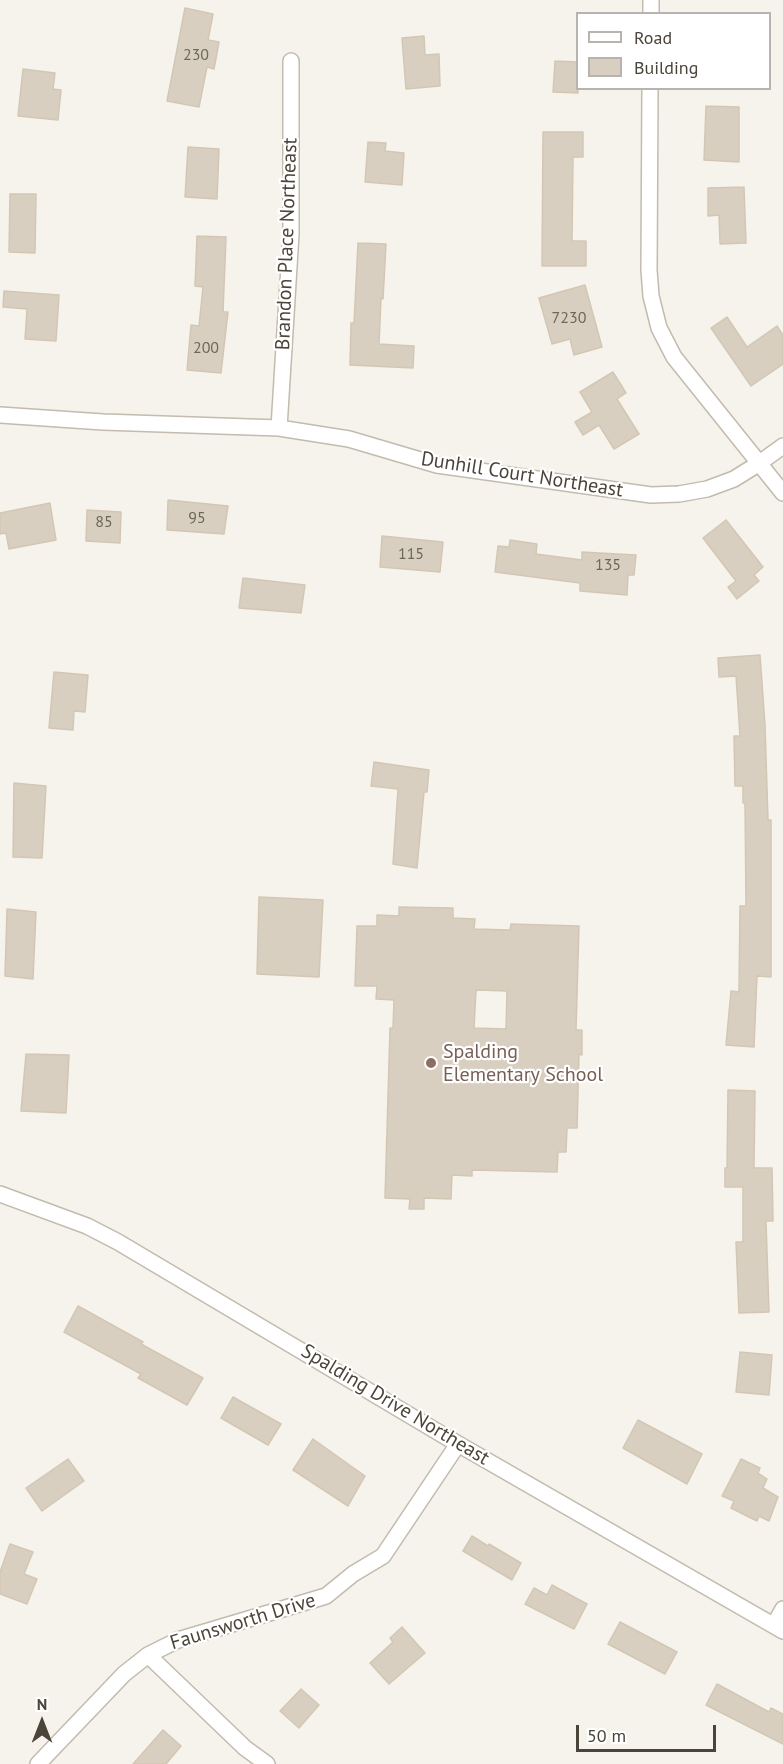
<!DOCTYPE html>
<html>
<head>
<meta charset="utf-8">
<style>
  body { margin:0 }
  #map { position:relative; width:783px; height:1764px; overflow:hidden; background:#f6f3ec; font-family:"PT Sans",sans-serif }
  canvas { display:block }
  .legend { position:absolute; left:576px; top:12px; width:195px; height:78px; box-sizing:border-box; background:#fff; border:2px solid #b7b4b0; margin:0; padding:8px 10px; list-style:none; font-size:18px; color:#4b4439 }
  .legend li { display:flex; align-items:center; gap:12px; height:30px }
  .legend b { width:30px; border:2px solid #b7b4b0 }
  .north { position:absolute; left:12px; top:1692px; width:60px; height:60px; -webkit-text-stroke:4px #fff; paint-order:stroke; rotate:0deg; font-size:16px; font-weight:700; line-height:24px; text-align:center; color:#4b4439 }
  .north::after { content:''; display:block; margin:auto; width:21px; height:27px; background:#4b4439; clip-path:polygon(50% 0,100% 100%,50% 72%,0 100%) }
  .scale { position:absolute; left:576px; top:1725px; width:140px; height:27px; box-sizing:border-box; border:3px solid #4b4439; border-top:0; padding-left:8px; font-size:18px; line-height:21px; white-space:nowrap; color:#4b4439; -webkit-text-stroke:4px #fff; paint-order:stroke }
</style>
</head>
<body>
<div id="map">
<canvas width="783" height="1764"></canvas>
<ul class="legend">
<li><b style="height:8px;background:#fff"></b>Road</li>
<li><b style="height:16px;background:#d8cfc1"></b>Building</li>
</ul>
<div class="north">N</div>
<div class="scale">50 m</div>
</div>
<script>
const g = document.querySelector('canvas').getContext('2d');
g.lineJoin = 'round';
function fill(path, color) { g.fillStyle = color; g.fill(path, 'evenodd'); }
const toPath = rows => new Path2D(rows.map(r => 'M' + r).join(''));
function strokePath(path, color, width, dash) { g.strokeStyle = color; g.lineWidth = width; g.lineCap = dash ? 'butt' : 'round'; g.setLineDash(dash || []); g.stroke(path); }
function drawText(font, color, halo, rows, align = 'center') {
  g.font = font + ' "PT Sans",sans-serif'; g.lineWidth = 4.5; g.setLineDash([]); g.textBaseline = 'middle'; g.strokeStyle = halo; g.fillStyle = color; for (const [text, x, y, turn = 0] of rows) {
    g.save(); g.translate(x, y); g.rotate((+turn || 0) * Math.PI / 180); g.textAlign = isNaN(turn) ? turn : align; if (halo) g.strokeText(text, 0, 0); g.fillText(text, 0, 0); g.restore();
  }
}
const building = toPath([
  [185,8,213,14,208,40,219,42,214,69,207,67,199,107,167,101,185,8],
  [424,36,425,55,439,54,440,86,406,89,402,38,424,36],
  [555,61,578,62,578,93,553,92,555,61],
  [23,69,55,73,53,89,61,90,58,120,18,116,23,69],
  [706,106,739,107,739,162,704,160,706,106],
  [543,132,583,132,583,157,573,157,572,241,586,241,586,266,542,266,543,132],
  [368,142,386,143,385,151,404,153,402,185,365,182,368,142],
  [188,147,219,149,217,199,185,197,188,147],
  [744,187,746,243,720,244,719,215,708,216,708,188,744,187],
  [10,194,36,194,35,253,9,252,10,194],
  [197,236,226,237,223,312,228,312,221,373,187,370,191,325,199,326,203,287,195,286,197,236],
  [358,243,386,244,383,299,381,298,379,344,414,346,413,368,350,365,351,323,354,323,358,243],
  [585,285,602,347,574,355,570,339,552,344,539,298,585,285],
  [4,291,59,295,56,341,25,339,27,309,3,307,4,291],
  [727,317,747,347,777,326,783,335,783,364,751,386,711,328,727,317],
  [613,372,626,393,617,399,639,434,614,449,599,425,583,435,575,422,592,412,580,392,613,372],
  [168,500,228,506,224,534,167,530,168,500],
  [50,503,56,540,9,549,6,533,0,534,0,513,50,503],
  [87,510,121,512,120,543,86,541,87,510],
  [726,520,763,567,754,575,759,581,737,599,728,587,736,581,703,538,726,520],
  [382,536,443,542,440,572,380,567,382,536],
  [510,540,537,544,536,554,582,560,582,552,636,555,634,575,628,575,627,595,580,591,580,583,495,572,498,546,509,547,510,540],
  [243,578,305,585,301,613,239,608,243,578],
  [760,655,765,725,768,820,771,820,771,977,757,976,754,1047,726,1045,731,991,739,992,740,906,746,906,745,803,743,803,743,786,735,786,734,736,740,736,736,676,719,677,718,658,760,655],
  [54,672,88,675,85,712,74,711,73,730,49,728,54,672],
  [374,762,429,770,427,792,424,792,417,868,393,864,398,789,371,786,374,762],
  [14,783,46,786,42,858,13,857,14,783],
  [259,897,323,900,319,977,257,974,259,897],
  [399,907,453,908,453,918,475,919,474,929,510,930,511,924,579,926,576,1030,582,1030,582,1055,579,1054,577,1128,567,1128,566,1152,558,1152,557,1172,472,1170,472,1176,452,1175,451,1199,424,1198,424,1209,409,1209,410,1199,385,1198,390,1028,393,1028,394,1000,376,999,377,986,355,986,357,926,377,926,377,915,399,916,399,907],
  [476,990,507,991,506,1029,474,1028,476,990],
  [7,909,36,912,33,979,5,976,7,909],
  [26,1054,69,1055,66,1113,21,1111,26,1054],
  [728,1090,755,1091,754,1168,772,1168,773,1221,766,1221,769,1312,739,1313,736,1242,743,1242,743,1187,725,1187,725,1168,727,1168,728,1090],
  [78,1306,143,1342,141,1344,203,1378,187,1405,138,1378,141,1374,64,1332,78,1306],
  [740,1352,772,1355,769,1395,736,1392,740,1352],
  [233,1397,281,1424,268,1445,221,1418,233,1397],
  [638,1420,702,1454,687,1484,623,1448,638,1420],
  [313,1439,365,1476,348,1506,293,1470,313,1439],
  [68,1459,84,1481,42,1511,26,1488,68,1459],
  [741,1459,760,1468,758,1473,767,1479,763,1488,778,1497,769,1521,759,1516,757,1521,731,1508,734,1501,722,1496,741,1459],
  [472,1536,488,1546,489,1544,521,1563,512,1580,463,1551,472,1536],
  [10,1544,33,1552,24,1574,37,1579,27,1604,0,1594,0,1572,10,1544],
  [552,1585,587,1604,574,1629,525,1604,534,1588,547,1595,552,1585],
  [620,1622,677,1652,665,1674,608,1644,620,1622],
  [402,1627,425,1653,389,1684,370,1663,393,1642,390,1638,402,1627],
  [717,1684,769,1712,771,1708,783,1714,783,1744,706,1705,717,1684],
  [301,1689,319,1705,299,1728,280,1711,301,1689],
  [163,1730,181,1746,166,1764,133,1764,163,1730]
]);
const minor = toPath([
  [651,14,651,0],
  [650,88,649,270,651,296,659,328,674,357,783,493],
  [0,415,103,422,279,428,349,439,437,465,651,495,679,494,707,489,734,479,758,464,783,446],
  [279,428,291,234,291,61],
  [0,1194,87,1226,118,1242,458,1444,783,1631],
  [774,1625,783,1609],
  [148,1655,245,1748,267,1764],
  [38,1764,124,1674,148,1655,178,1640,326,1596,353,1574,383,1556,458,1444]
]);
const markers = [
  [431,1063,6,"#8d6e63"]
];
const numberNames = [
  ["230",196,55],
  ["7230",569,318],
  ["200",206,348],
  ["95",197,518],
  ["85",104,522],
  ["115",411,554],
  ["135",608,565]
];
const streetNames = [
  ["Brandon Place Northeast",287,244,-88],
  ["Dunhill Court Northeast",522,475,9],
  ["Spalding Drive Northeast",395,1405,31],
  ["Faunsworth Drive",243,1622,-17]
];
const educationNames = [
  ["Spalding",443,1052],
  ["Elementary School",443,1075]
];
fill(building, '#d8cfc1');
strokePath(building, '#d3c7b4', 1.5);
strokePath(minor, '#c2bbae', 18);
strokePath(minor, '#fff', 15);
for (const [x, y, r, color] of markers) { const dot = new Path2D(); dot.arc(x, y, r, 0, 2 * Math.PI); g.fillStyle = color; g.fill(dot); strokePath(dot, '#fff', 2); }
drawText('16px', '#6e675b', null, numberNames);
drawText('20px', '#4b4439', '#fff', streetNames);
drawText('20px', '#785e54', '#fff', educationNames, 'left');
</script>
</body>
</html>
